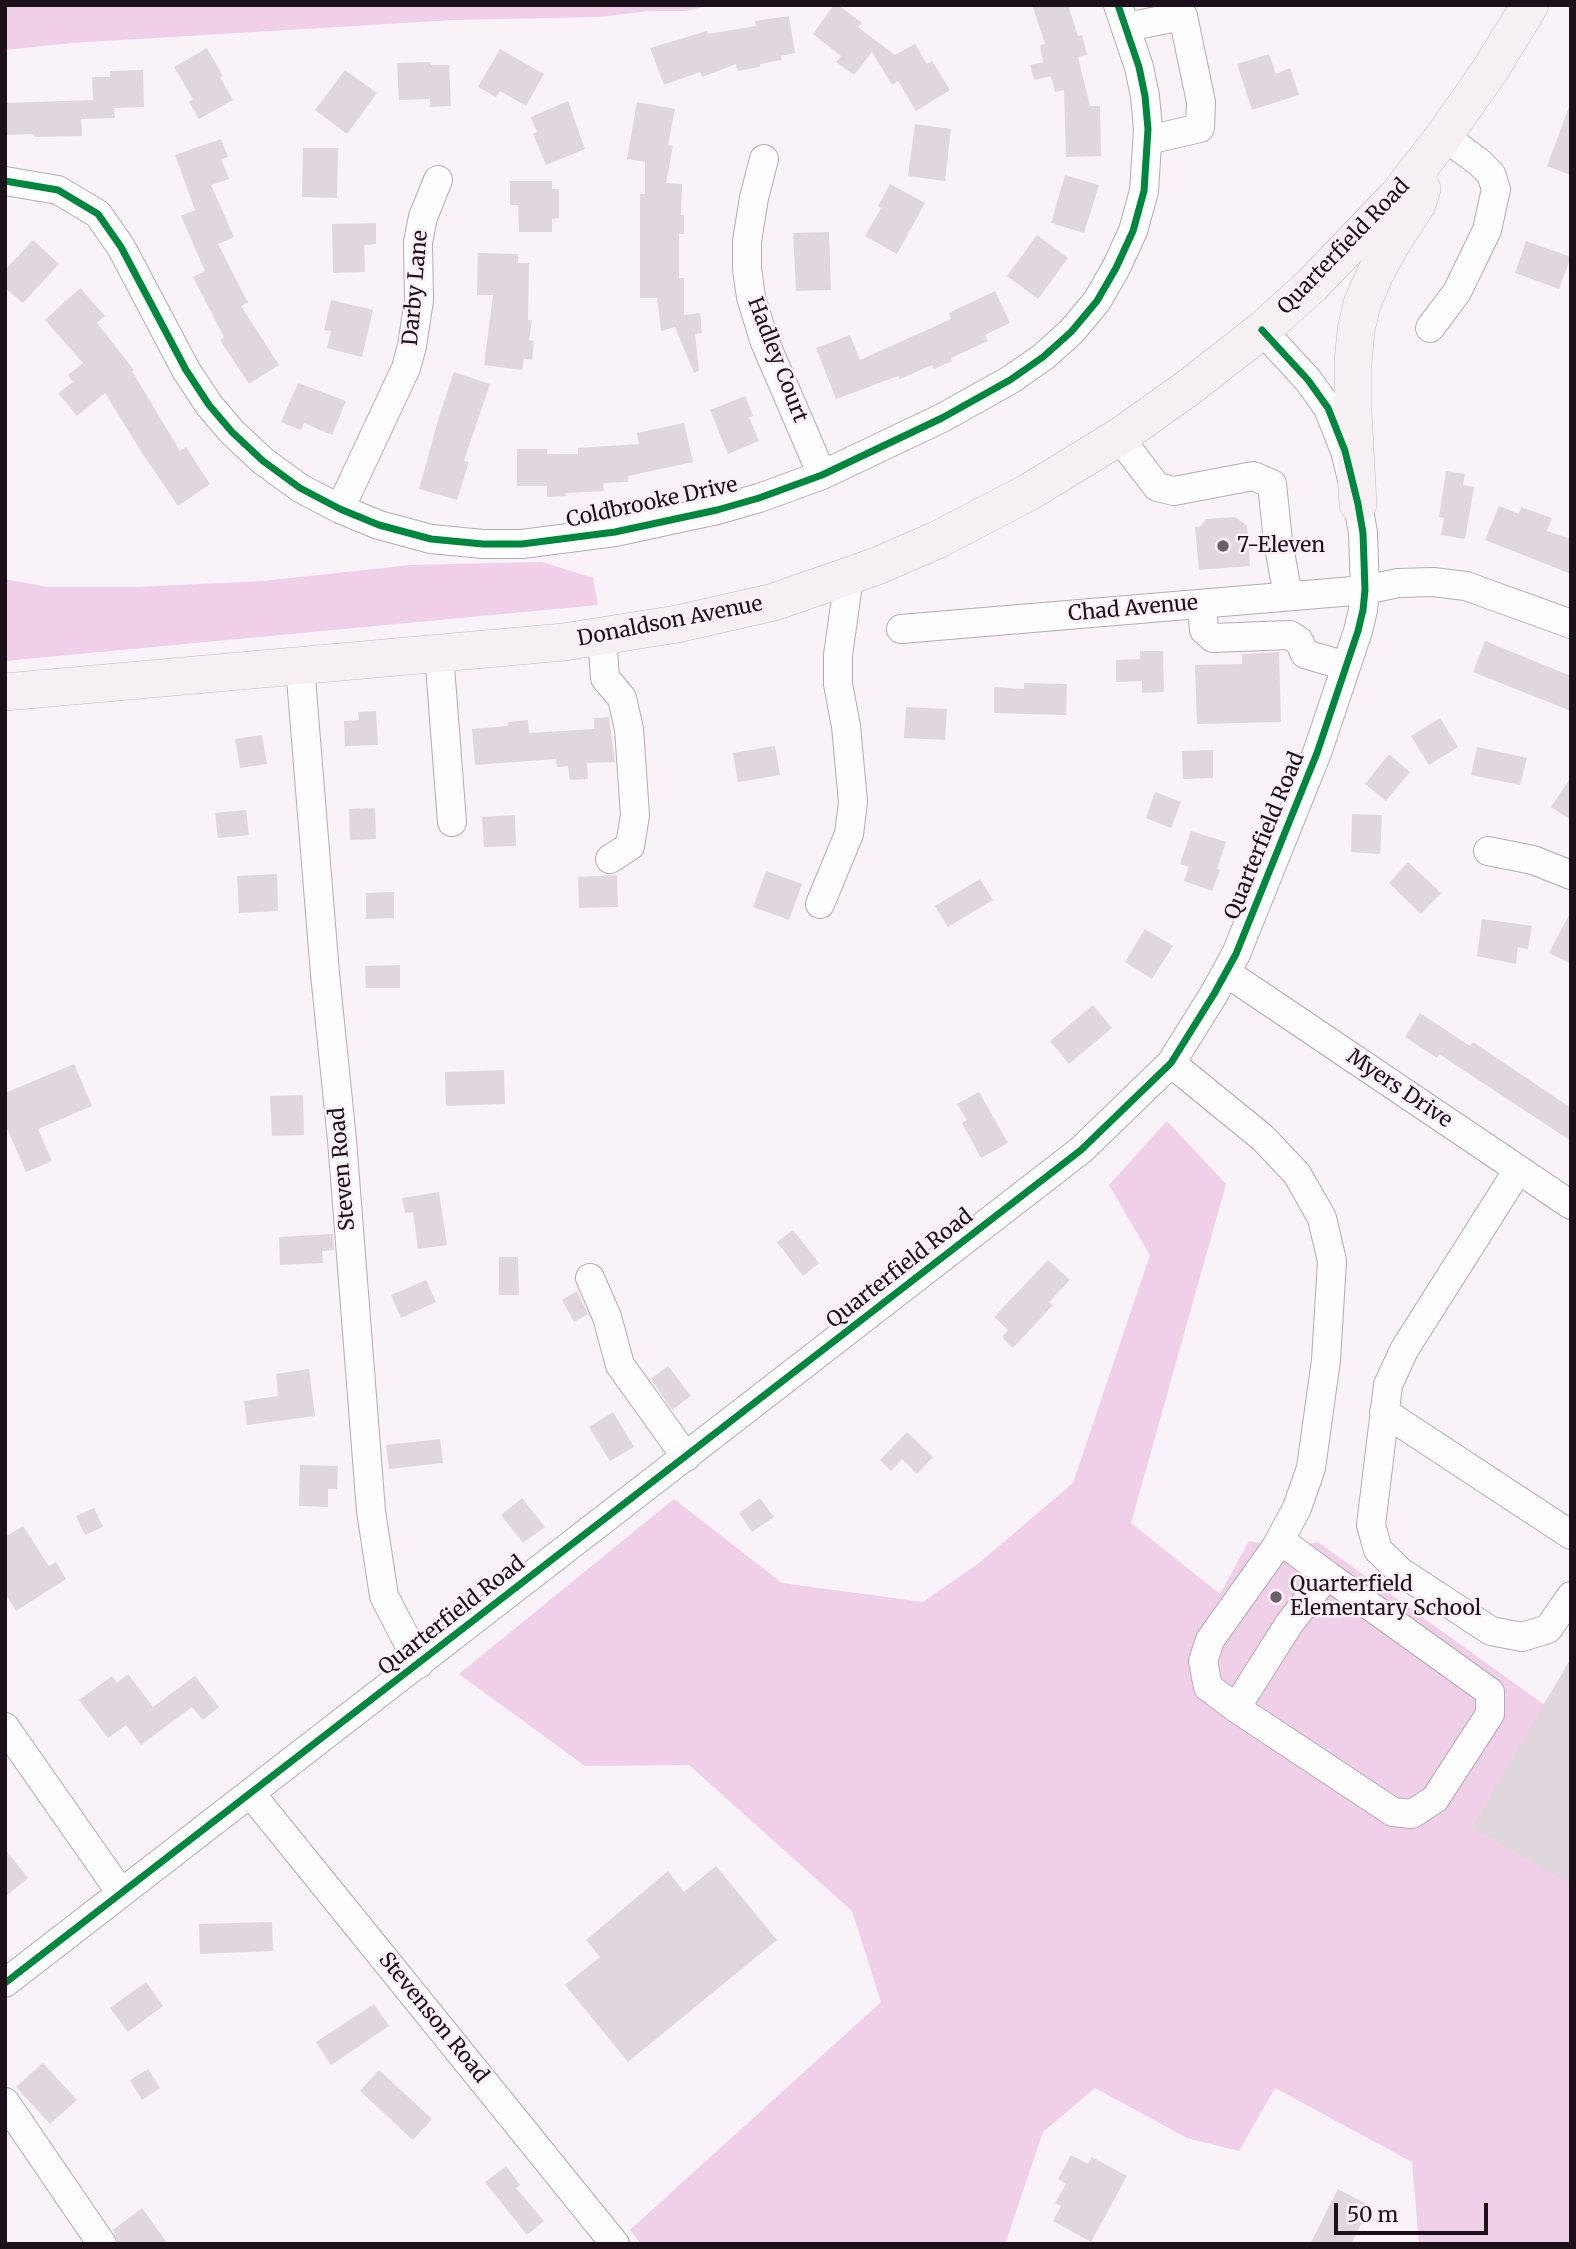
<!DOCTYPE html>
<html>
<head>
<meta charset="utf-8">
<style>
  body { margin:0 }
  #map { position:relative; width:1576px; height:2249px; overflow:hidden; background:#f9f2f8; font-family:Merriweather,serif }
  canvas { display:block }
  .frame { position:absolute; inset:0; border:7px solid #1c111a; pointer-events:none }
  .scale { position:absolute; left:1334px; top:2203px; width:154px; height:32px; box-sizing:border-box; border:4px solid #1c111a; border-top:0; padding-left:9px; font-size:21px; line-height:24px; white-space:nowrap; color:#1c111a; -webkit-text-stroke:5px #fceff9; paint-order:stroke }
</style>
</head>
<body>
<div id="map">
<canvas width="1576" height="2249"></canvas>
<div class="frame"></div>
<div class="scale">50 m</div>
</div>
<script>
const g = document.querySelector('canvas').getContext('2d');
g.lineJoin = 'round';
function fill(path, color) { g.fillStyle = color; g.fill(path, 'evenodd'); }
const toPath = rows => new Path2D(rows.map(r => 'M' + r).join(''));
function strokePath(path, color, width, dash) { g.strokeStyle = color; g.lineWidth = width; g.lineCap = dash ? 'butt' : 'round'; g.setLineDash(dash || []); g.stroke(path); }
function drawText(font, color, halo, rows, align = 'center') {
  g.font = font + ' Merriweather,serif'; g.lineWidth = 5; g.setLineDash([]); g.textBaseline = 'middle'; g.strokeStyle = halo; g.fillStyle = color; for (const [text, x, y, turn = 0] of rows) {
    g.save(); g.translate(x, y); g.rotate((+turn || 0) * Math.PI / 180); g.textAlign = isNaN(turn) ? turn : align; if (halo) g.strokeText(text, 0, 0); g.fillText(text, 0, 0); g.restore();
  }
}
const green = toPath([
  [5,5,712,5,685,11,650,11,599,17,454,20,72,43,5,50],
  [542,562,593,578,598,605,5,661,5,579,48,587,136,587,263,581,410,565],
  [1167,1121,1226,1184,1131,1523,1220,1594,1249,1541,1286,1548,1318,1542,1571,1724,1571,2244,1419,2244,1412,2162,1275,2088,1239,2151,1187,2138,1095,2088,1043,2132,1005,2244,641,2244,630,2230,881,2002,852,1911,689,1765,585,1766,459,1674,674,1499,782,1583,923,1602,979,1563,1073,1483,1150,1255,1109,1185]
]);
const building = toPath([
  [834,5,838,5,862,23,858,27,895,55,915,44,927,64,932,61,950,90,916,111,898,81,892,85,872,52,854,75,836,62,841,56,813,34],
  [1032,5,1068,5,1078,36,1082,35,1087,55,1078,57,1090,106,1100,106,1101,156,1066,157,1064,90,1055,92,1051,76,1034,80,1030,65,1043,62,1040,45,1045,44],
  [789,16,795,53,781,56,782,60,760,64,760,67,738,71,736,64,702,77,700,72,664,85,650,48,707,31,708,34,756,26,755,21],
  [207,48,223,76,220,77,233,100,199,119,189,102,193,99,174,67],
  [500,49,544,74,526,106,500,91,496,97,478,87],
  [1269,54,1276,74,1290,68,1299,95,1252,110,1237,64],
  [430,62,431,65,449,65,451,106,430,107,430,99,399,100,397,63],
  [143,70,144,107,114,108,115,118,81,119,82,136,34,137,34,134,5,135,5,103,93,100,92,77,110,77,110,71],
  [345,70,377,93,347,134,315,110],
  [568,101,585,149,546,165,533,134,537,132,531,117],
  [637,102,675,109,668,145,673,146,666,183,682,184,681,215,684,215,684,234,679,234,679,278,684,278,684,315,700,313,702,333,695,334,699,371,694,373,675,327,661,331,657,298,640,298,640,194,645,194,645,162,627,159],
  [1569,107,1571,108,1571,175,1547,166],
  [915,124,951,129,945,181,908,176],
  [221,139,228,157,221,159,229,179,211,185,234,237,218,244,248,303,241,306,279,365,249,384,220,340,224,337,193,277,205,271,181,216,195,210,175,155],
  [303,148,338,148,337,198,302,197],
  [1065,175,1099,185,1084,233,1051,223],
  [510,181,552,181,552,189,559,189,559,218,552,219,552,232,519,232,518,205,510,205],
  [890,184,925,203,897,254,865,236,881,208,878,206],
  [376,223,376,244,364,245,365,272,333,273,332,224],
  [829,232,831,290,796,291,793,233],
  [1037,235,1068,258,1038,299,1007,276],
  [33,240,59,264,23,303,5,288,5,270],
  [1526,241,1571,257,1559,289,1515,273],
  [478,253,518,254,518,263,529,263,528,320,532,320,529,340,534,341,532,360,524,359,522,370,484,365,493,295,477,295],
  [80,288,105,316,97,323,134,370,132,371,180,451,186,447,210,484,178,506,140,450,105,393,77,416,58,393,73,382,68,375,83,363,45,320],
  [995,291,1010,323,985,335,988,341,951,358,952,361,934,369,932,365,900,379,898,376,836,399,816,348,850,335,860,360,951,319,949,313],
  [331,300,373,310,362,357,327,348,331,331,324,330],
  [454,372,490,384,464,461,469,462,457,500,419,489,439,417],
  [298,383,346,401,332,435,304,423,301,430,281,422],
  [745,396,753,416,749,417,759,441,728,454,710,410],
  [684,423,693,462,628,476,628,482,603,483,604,491,566,493,566,496,547,497,547,486,517,486,517,449,547,449,547,454,578,454,578,448,639,444,637,433],
  [1446,471,1465,474,1463,485,1474,487,1465,539,1441,535,1444,518,1439,517],
  [1499,506,1519,514,1521,507,1552,518,1547,531,1571,539,1571,574,1485,540],
  [1235,517,1247,526,1250,566,1199,570,1195,527,1201,526,1206,519],
  [1485,641,1571,676,1571,711,1473,672],
  [1140,651,1163,651,1164,692,1142,693,1142,681,1116,682,1116,660,1140,659],
  [1279,652,1281,722,1197,724,1195,665,1242,664,1242,654],
  [1024,683,1067,684,1066,715,994,713,994,687,1024,689],
  [906,707,947,709,945,740,904,738],
  [376,711,378,745,345,746,344,721,359,720,358,712],
  [609,717,615,762,587,763,588,779,570,780,568,766,557,767,556,759,475,765,472,729,508,726,508,722,528,720,529,733,594,729,594,718],
  [1440,718,1458,747,1429,765,1411,736],
  [262,735,267,764,240,768,235,739],
  [775,746,780,775,738,782,733,753],
  [1477,747,1527,758,1520,785,1471,775],
  [1213,750,1213,778,1183,779,1182,751],
  [1389,754,1410,772,1386,801,1365,784],
  [1571,777,1571,820,1551,807],
  [1155,792,1181,802,1171,828,1146,818],
  [375,808,376,839,350,840,349,809],
  [246,810,249,835,218,838,215,813],
  [1352,814,1382,815,1380,854,1351,852],
  [515,815,516,846,484,847,482,817],
  [1191,831,1226,842,1217,869,1220,870,1212,891,1184,881,1189,867,1180,864],
  [1408,862,1441,893,1421,914,1389,883],
  [766,871,802,884,789,920,753,907],
  [277,874,278,911,239,913,237,876],
  [617,875,618,907,579,908,578,877],
  [980,879,993,900,948,927,935,906],
  [394,892,394,918,366,919,366,893],
  [1571,911,1571,964,1549,953],
  [1482,919,1532,926,1528,949,1518,947,1516,964,1477,956],
  [1145,929,1173,946,1152,979,1125,962],
  [400,965,400,988,366,988,365,966],
  [1093,1005,1112,1028,1069,1064,1050,1041],
  [1420,1013,1470,1046,1473,1042,1571,1108,1571,1141,1439,1054,1437,1058,1405,1037],
  [74,1064,92,1106,38,1129,52,1161,26,1172,5,1124,5,1093],
  [504,1070,505,1104,446,1106,445,1072],
  [979,1092,1008,1143,981,1158,962,1123,967,1120,957,1104],
  [303,1095,304,1135,272,1136,270,1096],
  [439,1192,447,1245,418,1249,413,1212,405,1213,402,1198],
  [793,1230,819,1263,803,1276,777,1242],
  [333,1234,334,1250,322,1251,323,1263,280,1265,279,1237],
  [499,1257,518,1257,519,1295,499,1295],
  [1048,1260,1070,1280,1049,1302,1053,1305,1013,1348,1002,1337,1008,1330,994,1317],
  [426,1280,436,1302,401,1318,391,1295],
  [577,1291,588,1314,574,1322,562,1300],
  [668,1366,691,1396,672,1410,651,1379],
  [309,1369,315,1416,247,1425,244,1401,278,1396,276,1374],
  [613,1412,634,1447,610,1461,589,1427],
  [907,1432,933,1457,917,1474,902,1459,891,1471,880,1460],
  [440,1439,443,1463,389,1469,386,1445],
  [300,1465,338,1466,337,1489,328,1489,328,1507,299,1506],
  [522,1498,545,1527,523,1543,501,1515],
  [760,1498,774,1517,752,1532,739,1513],
  [94,1508,103,1527,85,1535,76,1516],
  [23,1526,49,1566,56,1562,66,1579,16,1611,5,1593,5,1537],
  [1571,1658,1571,1885,1472,1827],
  [128,1674,153,1707,195,1676,219,1707,203,1720,192,1707,141,1745,126,1725,108,1738,79,1700,112,1676,117,1683],
  [5,1849,28,1878,5,1897],
  [716,1866,777,1940,628,2062,565,1985,600,1957,586,1940,668,1871,684,1892],
  [272,1922,273,1951,200,1954,199,1924],
  [146,1982,163,2006,128,2032,110,2008],
  [374,2004,389,2026,331,2065,316,2042],
  [43,2063,77,2100,50,2124,16,2087],
  [148,2069,160,2088,142,2100,130,2080],
  [379,2070,432,2119,413,2140,360,2091],
  [1071,2155,1088,2164,1092,2157,1127,2176,1091,2242,1053,2221,1061,2206,1055,2203,1066,2184,1058,2179],
  [506,2166,520,2185,516,2188,544,2221,527,2235,485,2182],
  [1338,2189,1370,2206,1351,2244,1310,2244],
  [142,2208,168,2244,118,2244,113,2230]
]);
const minor = toPath([
  [1126,27,1183,16,1201,102,1200,128,1148,140],
  [764,159,754,198,747,241,747,269,751,297,764,340,822,475],
  [5,181,58,190,98,214,121,247,186,370,209,405,232,432,263,461,300,488,340,509,379,525,431,539,483,544,522,544,615,532,717,510,759,498,822,475,942,418,1010,380,1043,357,1071,332,1097,301,1116,268,1133,231,1144,191,1148,129,1145,96,1139,67,1118,5],
  [1430,328,1457,292,1487,230,1496,189,1491,174,1480,163,1444,136],
  [1119,437,1157,487,1174,491,1253,476,1272,484,1278,541,1288,596],
  [340,509,406,368,412,346,419,300,418,242,423,217,438,180],
  [1202,604,1204,630,1213,638,1290,635,1299,641,1305,654,1346,666],
  [901,629,1365,590,1398,583,1433,582,1466,586,1571,624],
  [602,636,605,678,622,698,629,729,635,815,630,846,610,859],
  [439,653,452,822],
  [300,666,325,974,342,1140,371,1511,384,1596,419,1664],
  [1488,851,1533,860,1571,875],
  [820,904,849,834,853,802,846,726,838,684,838,655,849,577],
  [1227,973,1571,1205],
  [1171,1063,1263,1138,1297,1174,1322,1218,1332,1261,1326,1360,1311,1468,1297,1508,1276,1547,1210,1640,1203,1661,1208,1687,1236,1708],
  [1518,1170,1404,1350,1388,1385,1371,1525,1378,1550,1401,1572,1491,1631,1522,1637,1548,1629,1571,1596],
  [590,1278,607,1317,620,1365,686,1457],
  [1384,1412,1571,1535],
  [1280,1540,1327,1575],
  [1327,1575,1490,1692,1490,1714,1435,1799,1412,1814,1393,1812,1236,1708,1289,1624,1327,1575],
  [5,1727,121,1893],
  [251,1794,615,2244],
  [5,1983,1081,1150,1171,1063,1214,994,1236,954,1317,753,1358,631,1363,610,1365,590,1363,533,1358,504,1345,451,1328,408,1308,380,1262,330],
  [5,2102,102,2244]
]);
const major = toPath([
  [1358,504,1353,412,1353,362,1356,330,1362,304,1375,274,1390,246,1417,204,1422,189],
  [5,692,564,642,677,624,774,602,877,566,937,540,1029,492,1119,437,1192,385,1262,330,1312,285,1398,195,1444,136,1490,70,1530,5]
]);
const cycleway = toPath([
  [5,181,58,190,98,214,121,247,186,370,209,405,232,432,263,461,300,488,340,509,379,525,431,539,483,544,522,544,615,532,717,510,759,498,822,475,942,418,1010,380,1043,357,1071,332,1097,301,1116,268,1133,231,1144,191,1148,129,1145,96,1139,67,1118,5],
  [5,1983,1081,1150,1171,1063,1214,994,1236,954,1317,753,1358,631,1363,610,1365,590,1363,533,1358,504,1345,451,1328,408,1308,380,1262,330]
]);
const markers = [
  [1223,546,7,"#696068"],
  [1276,1597,7,"#696068"]
];
const streetNames = [
  ["Quarterfield Road",1344,247,-46],
  ["Darby Lane",416,288,-85],
  ["Hadley Court",777,360,69],
  ["Coldbrooke Drive",652,503,-12],
  ["Chad Avenue",1133,609,-5],
  ["Donaldson Avenue",670,622,-11],
  ["Quarterfield Road",1265,836,-68],
  ["Myers Drive",1399,1089,34],
  ["Steven Road",343,1169,-95],
  ["Quarterfield Road",900,1269,-38],
  ["Quarterfield Road",452,1616,-38],
  ["Stevenson Road",433,2018,51]
];
const poiNames = [
  ["7-Eleven",1237,546],
  ["Quarterfield",1290,1585],
  ["Elementary School",1290,1609]
];
fill(green, '#f0d0e9');
fill(building, '#e0d7de');
strokePath(minor, '#b3abb2', 30);
strokePath(major, '#c3b4c0', 38);
strokePath(minor, '#fefdfe', 28);
strokePath(major, '#f6f0f5', 37);
strokePath(cycleway, '#00873e', 7);
for (const [x, y, r, color] of markers) { const dot = new Path2D(); dot.arc(x, y, r, 0, 2 * Math.PI); g.fillStyle = color; g.fill(dot); strokePath(dot, '#fceff9', 2.5); }
drawText('21px', '#1c111a', '#fceff9', streetNames);
drawText('21px', '#1c111a', '#fceff9', poiNames, 'left');
</script>
</body>
</html>
